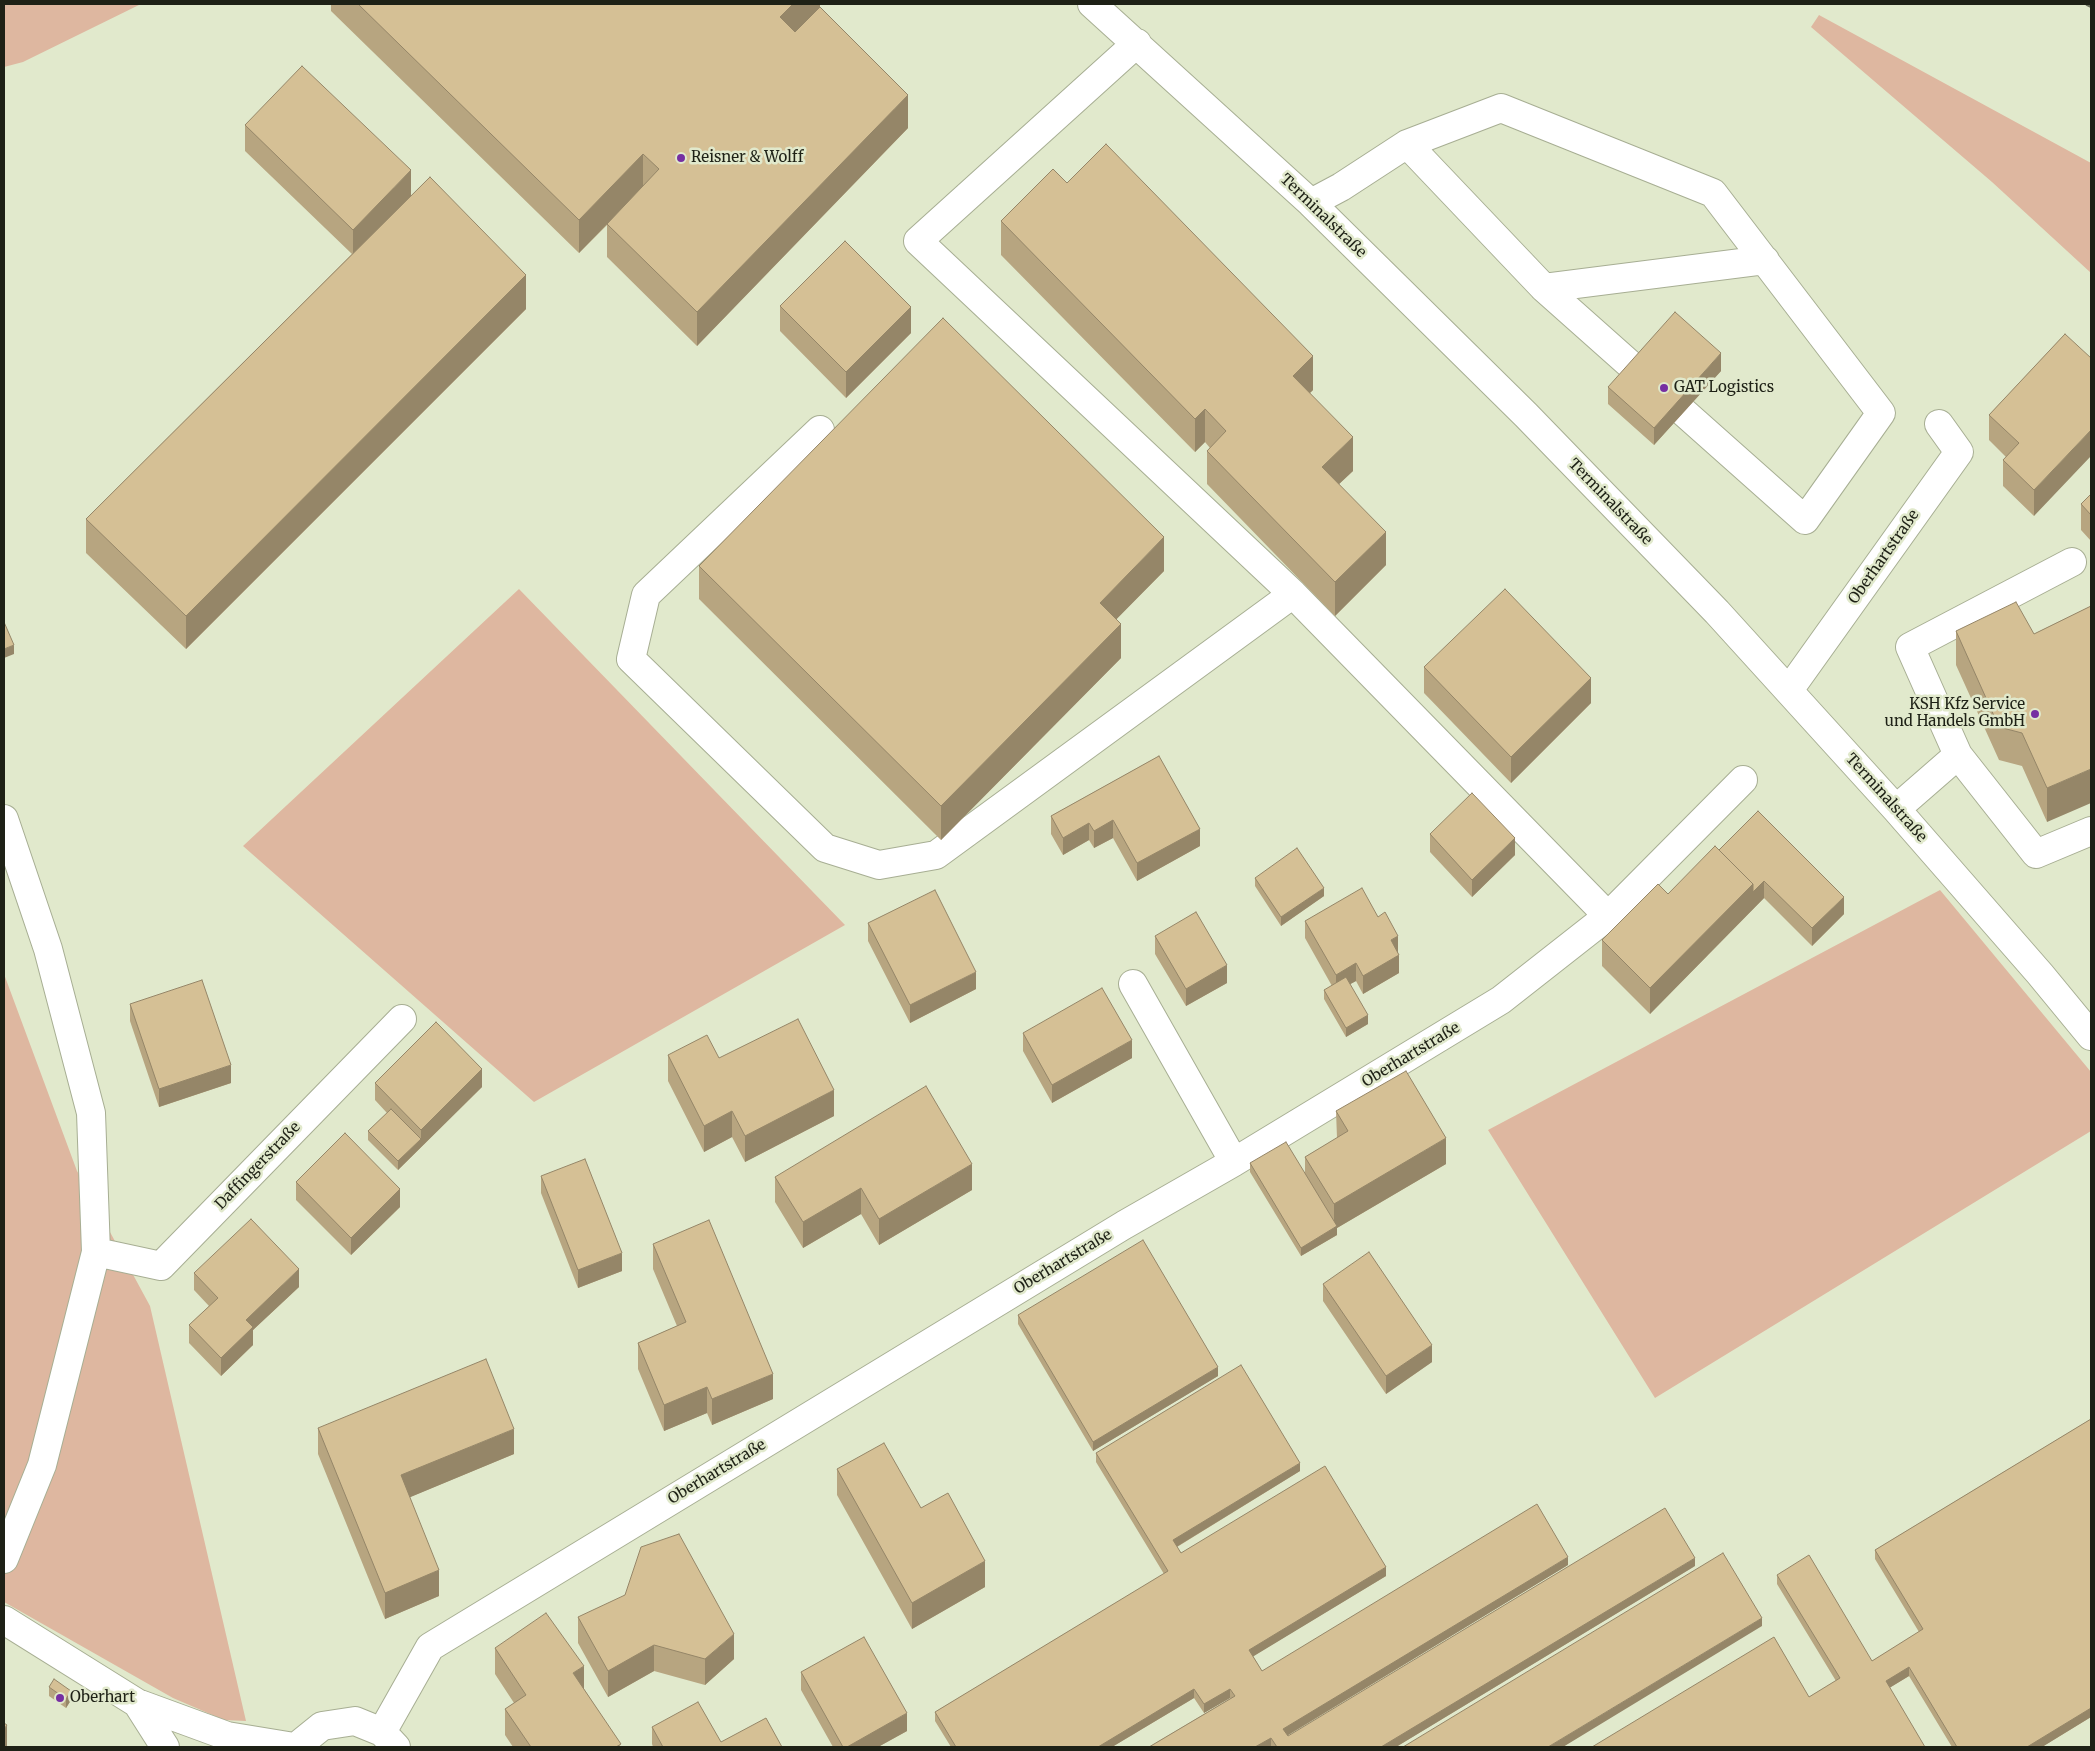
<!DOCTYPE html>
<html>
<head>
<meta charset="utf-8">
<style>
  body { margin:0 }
  #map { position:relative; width:2095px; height:1751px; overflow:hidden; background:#e1e9cc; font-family:Merriweather,serif }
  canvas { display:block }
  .frame { position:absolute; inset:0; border:5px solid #1e2116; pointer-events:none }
</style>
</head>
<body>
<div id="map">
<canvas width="2095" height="1751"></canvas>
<div class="frame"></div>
</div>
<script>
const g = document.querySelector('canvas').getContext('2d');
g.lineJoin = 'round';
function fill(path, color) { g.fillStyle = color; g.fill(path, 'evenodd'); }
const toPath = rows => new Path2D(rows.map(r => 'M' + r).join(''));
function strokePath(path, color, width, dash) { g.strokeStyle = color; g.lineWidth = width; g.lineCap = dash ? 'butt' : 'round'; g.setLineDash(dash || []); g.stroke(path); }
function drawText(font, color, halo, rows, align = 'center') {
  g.font = font + ' Merriweather,serif'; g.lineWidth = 5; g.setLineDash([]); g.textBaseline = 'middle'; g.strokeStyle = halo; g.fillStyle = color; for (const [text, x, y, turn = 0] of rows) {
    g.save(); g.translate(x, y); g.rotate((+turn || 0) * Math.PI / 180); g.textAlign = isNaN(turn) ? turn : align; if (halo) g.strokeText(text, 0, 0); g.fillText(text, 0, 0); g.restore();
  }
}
const green = toPath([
  [4,4,141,4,23,62,4,67],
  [1819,15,2091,163,2091,273,1992,182,1811,27],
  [519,589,845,925,534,1102,243,846],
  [1940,890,2091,1072,2091,1131,1655,1398,1488,1130],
  [4,974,77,1171,150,1306,246,1721,224,1720,173,1698,4,1602]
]);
const minor = toPath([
  [1092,4,1311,203,1526,415,1717,612,1896,809,2040,974,2091,1036],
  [1137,43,918,241,1293,594,1608,916],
  [1311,203,1341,187,1407,144,1501,108,1713,193,1881,413,1805,520,1544,288,1407,144],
  [1544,288,1765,260],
  [820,430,646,595,631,659,825,848,879,865,936,855,1293,594],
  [1789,690,1959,452,1939,424],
  [1958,755,1910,647,2072,562],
  [1896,809,1958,755,2036,854,2091,831],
  [4,819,48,949,91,1113,96,1252,42,1465,4,1559],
  [1133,984,1234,1162],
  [96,1252,161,1266,402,1019],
  [4,1620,137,1703,227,1736,294,1747],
  [137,1703,165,1747],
  [382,1732,430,1647,1124,1225,1234,1162,1501,1000,1608,916,1743,780],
  [296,1747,322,1726,355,1721,382,1732,396,1747]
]);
const rail = toPath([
  [2087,4,2091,6]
]);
const wall = toPath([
  [331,4,820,4,820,8,908,128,697,346,607,257,607,225,579,253,331,11],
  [245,125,411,195,526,309,186,649,86,553,86,519,352,254,245,151],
  [1067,183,1313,390,1310,393,1353,471,1339,484,1386,565,1335,616,1207,484,1207,451,1210,448,1205,442,1195,452,1001,255,1001,221],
  [780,306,911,333,846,398,780,331],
  [2065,334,2034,516,2003,486,2003,460,2006,457,1989,440,1989,415],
  [1721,371,1654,445,1608,404,1608,387],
  [2091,494,2091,541,2081,530,2081,504],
  [699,566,1164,571,1116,619,1121,658,941,840,699,599],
  [2091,606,2047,822,2022,766,1999,760,1956,665,1956,631,2034,634],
  [1424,667,1591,703,1511,783,1424,693],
  [1159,756,1200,846,1137,881,1113,838,1094,848,1089,840,1063,855,1051,834,1051,816],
  [1430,834,1515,855,1472,897,1430,852],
  [1719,850,1844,914,1812,946,1764,898,1650,1014,1602,966,1602,940,1668,894],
  [1255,878,1324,896,1281,926,1255,886],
  [1305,921,1398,953,1399,973,1363,994,1356,981,1350,984,1368,1024,1346,1037,1324,999,1324,990,1332,986,1305,938],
  [868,923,976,989,910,1023,868,941],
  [1155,936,1227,983,1186,1006,1155,954],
  [130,1004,231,1083,159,1107,130,1021],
  [1023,1033,1132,1058,1052,1103,1023,1051],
  [668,1055,834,1116,745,1162,732,1137,704,1152,668,1081],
  [375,1083,482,1087,398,1170,368,1140,368,1131,387,1113,375,1100],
  [1336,1111,1446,1164,1337,1228,1337,1235,1301,1256,1250,1172,1250,1163,1305,1173,1305,1157,1337,1138],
  [541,1176,622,1271,578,1288,541,1193],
  [775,1177,972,1190,879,1245,861,1214,803,1248,775,1202],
  [296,1182,400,1207,351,1255,296,1200],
  [653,1244,773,1399,712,1425,707,1413,664,1431,638,1369,638,1343,677,1326,653,1269],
  [194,1273,299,1287,253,1330,253,1345,221,1376,189,1343,189,1325,209,1306,194,1290],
  [1323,1284,1432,1362,1386,1394,1323,1301],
  [1018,1315,1218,1376,1093,1451,1018,1324],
  [2091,1419,2091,1717,2042,1747,1952,1747,1909,1676,1889,1688,1809,1697,1836,1681,1777,1584,1777,1575,1872,1661,1919,1632,1875,1559,1875,1550],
  [318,1428,514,1454,410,1497,439,1596,385,1619,318,1454],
  [1096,1453,1300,1471,1177,1547,1181,1553,1386,1576,1253,1656,1262,1671,1568,1565,1287,1736,1288,1736,1695,1566,1396,1747,1149,1747,1231,1698,1230,1698,1204,1713,1194,1698,1112,1747,951,1747,935,1721,935,1712,1164,1574,1096,1462],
  [837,1469,921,1508,985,1587,912,1629,837,1495],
  [578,1617,734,1659,705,1685,654,1671,608,1697,578,1643],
  [495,1648,584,1689,621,1747,513,1747,505,1735,505,1709,514,1703,495,1674],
  [801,1672,907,1731,878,1747,833,1747,801,1690],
  [49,1687,71,1700,66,1708,49,1696],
  [652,1727,721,1742,782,1747,653,1747,652,1744]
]);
const shadedWall = toPath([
  [793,4,820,4,820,10,780,51,780,17],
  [908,95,908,128,697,346,697,312],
  [643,154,643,187,579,253,579,220],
  [411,170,411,196,353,256,353,230],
  [526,275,526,309,186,649,186,616],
  [911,307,911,333,846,398,846,372],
  [1721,353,1721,371,1654,445,1654,428],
  [1313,356,1313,390,1293,409,1293,376],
  [1205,409,1205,442,1195,452,1195,419],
  [2091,430,2091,456,2034,516,2034,490],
  [1353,437,1353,471,1322,500,1322,467],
  [1386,532,1386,565,1335,616,1335,582],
  [1164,537,1164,571,1100,636,1100,603],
  [1121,624,1121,658,941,840,941,806],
  [14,645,14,654,4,658,4,649],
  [1591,678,1591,703,1511,783,1511,757],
  [2091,769,2091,803,2047,822,2047,788],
  [1113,820,1113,838,1094,848,1094,831],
  [1089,823,1089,840,1063,855,1063,838],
  [1200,829,1200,846,1137,881,1137,863],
  [1515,838,1515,855,1472,897,1472,880],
  [1764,881,1764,898,1650,1014,1650,988,1753,884],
  [1324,888,1324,896,1281,926,1281,917],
  [1844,897,1844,914,1812,946,1812,928],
  [1398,936,1398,953,1391,958,1391,940],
  [1399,955,1399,973,1363,994,1363,976],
  [1356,963,1356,981,1336,992,1336,975],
  [1227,965,1227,983,1186,1006,1186,989],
  [976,972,976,989,910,1023,910,1005],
  [1368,1015,1368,1024,1346,1037,1346,1028],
  [1132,1040,1132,1058,1052,1103,1052,1085],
  [231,1065,231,1083,159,1107,159,1089],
  [482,1069,482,1087,398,1170,398,1161,421,1139,421,1130],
  [834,1090,834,1116,745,1162,745,1136],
  [732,1111,732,1137,704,1152,704,1126],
  [1446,1138,1446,1164,1337,1228,1337,1235,1301,1256,1301,1248,1334,1228,1334,1204],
  [972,1164,972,1190,879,1245,879,1219],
  [861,1188,861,1214,803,1248,803,1222],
  [400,1189,400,1207,351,1255,351,1238],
  [622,1253,622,1271,578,1288,578,1270],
  [299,1269,299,1287,253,1330,253,1345,221,1376,221,1358,246,1320],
  [1432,1345,1432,1362,1386,1394,1386,1376],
  [1218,1367,1218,1376,1093,1451,1093,1442],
  [773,1374,773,1399,712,1425,712,1399],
  [707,1387,707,1413,664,1431,664,1405],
  [514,1429,514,1454,401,1501,401,1475],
  [1300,1463,1300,1471,1173,1549,1173,1540],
  [1568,1557,1568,1565,1283,1738,1283,1729],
  [1695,1558,1695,1566,1396,1747,1381,1747],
  [985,1561,985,1587,912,1629,912,1603],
  [1386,1567,1386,1576,1249,1659,1249,1650],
  [439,1570,439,1596,385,1619,385,1593],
  [1762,1618,1762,1626,1563,1747,1548,1747],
  [734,1634,734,1659,705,1685,705,1659],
  [654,1645,654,1671,608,1697,608,1671],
  [584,1666,584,1692,573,1673],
  [1909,1667,1909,1676,1886,1690,1886,1681],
  [1194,1689,1194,1698,1112,1747,1098,1747],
  [1230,1689,1230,1698,1204,1713,1204,1704],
  [71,1691,71,1700,66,1708,66,1699],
  [2091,1708,2091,1717,2042,1747,2027,1747],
  [907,1713,907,1731,878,1747,847,1747],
  [7,1725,7,1747,4,1747,4,1729],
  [1271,1738,1271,1747,1255,1747]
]);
const building = toPath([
  [358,4,793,4,780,17,795,32,820,7,908,95,697,312,607,224,659,169,643,154,579,220,358,4],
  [302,66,411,170,353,230,245,125,302,66],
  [1106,144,1313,356,1293,376,1353,437,1322,467,1386,532,1335,582,1207,451,1226,431,1205,409,1195,419,1001,221,1053,169,1067,183,1106,144],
  [430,177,526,275,186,616,86,519,430,177],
  [845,241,911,307,846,372,780,306,845,241],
  [1675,312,1721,353,1654,428,1608,387,1675,312],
  [943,318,1164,537,1100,603,1121,624,941,806,699,566,943,318],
  [2065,334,2091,358,2091,430,2034,490,2003,460,2019,443,1989,415,2065,334],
  [2091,494,2091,515,2081,504,2091,494],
  [1505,589,1591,678,1511,757,1424,667,1505,589],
  [2016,602,2034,634,2091,606,2091,769,2047,788,2022,733,1999,727,1956,631,2016,602],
  [4,622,14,645,4,649,4,622],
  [1159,756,1200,829,1137,863,1113,820,1094,831,1089,823,1063,838,1051,816,1159,756],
  [1472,793,1515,838,1472,880,1430,834,1472,793],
  [1758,811,1844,897,1812,928,1764,881,1753,892,1753,884,1719,850,1758,811],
  [1715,846,1753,884,1650,988,1602,940,1658,884,1668,894,1715,846],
  [1297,848,1324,888,1281,917,1255,878,1297,848],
  [1362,888,1378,917,1385,912,1398,936,1391,940,1399,955,1363,976,1356,963,1336,975,1305,921,1362,888],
  [935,890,976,972,910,1005,868,923,935,890],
  [1196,912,1227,965,1186,989,1155,936,1196,912],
  [1346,977,1368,1015,1346,1028,1324,990,1346,977],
  [202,980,231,1065,159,1089,130,1004,202,980],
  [1102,988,1132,1040,1052,1085,1023,1033,1102,988],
  [798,1019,834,1090,745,1136,732,1111,704,1126,668,1055,707,1035,719,1058,798,1019],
  [436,1022,482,1069,421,1130,375,1083,436,1022],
  [1406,1071,1446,1138,1334,1204,1305,1157,1348,1131,1336,1111,1406,1071],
  [926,1086,972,1164,879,1219,861,1188,803,1222,775,1177,926,1086],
  [391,1109,421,1139,398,1161,368,1131,391,1109],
  [345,1133,400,1189,351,1238,296,1182,345,1133],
  [1286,1142,1337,1226,1301,1248,1250,1163,1286,1142],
  [585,1159,622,1253,578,1270,541,1176,585,1159],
  [251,1219,299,1269,246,1320,253,1327,221,1358,189,1325,218,1298,194,1273,251,1219],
  [709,1220,773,1374,712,1399,707,1387,664,1405,638,1343,686,1322,653,1244,709,1220],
  [1143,1240,1218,1367,1093,1442,1018,1315,1143,1240],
  [1369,1252,1432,1345,1386,1376,1323,1284,1369,1252],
  [486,1359,514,1429,401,1475,439,1570,385,1593,318,1428,486,1359],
  [1241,1365,1300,1463,1173,1540,1181,1553,1325,1466,1386,1567,1249,1650,1262,1671,1537,1504,1568,1557,1283,1729,1288,1736,1665,1508,1695,1558,1381,1747,1276,1747,1277,1747,1271,1738,1255,1747,1149,1747,1235,1696,1230,1689,1204,1704,1194,1689,1098,1747,956,1747,935,1712,1168,1571,1096,1453,1241,1365],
  [2091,1419,2091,1708,2027,1747,1957,1747,1909,1667,1886,1681,1925,1747,1592,1747,1774,1637,1809,1697,1840,1678,1777,1575,1809,1555,1872,1661,1923,1629,1875,1550,2091,1419],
  [884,1443,921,1508,948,1493,985,1561,912,1603,837,1469,884,1443],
  [679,1534,734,1634,705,1659,654,1645,608,1671,578,1617,625,1595,641,1547,679,1534],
  [1723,1553,1762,1618,1548,1747,1403,1747,1723,1553],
  [546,1613,584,1666,573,1673,621,1744,616,1747,531,1747,505,1709,526,1695,495,1648,546,1613],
  [864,1637,907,1713,847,1747,843,1747,801,1672,864,1637],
  [54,1679,71,1691,66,1699,49,1687,54,1679],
  [698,1702,721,1742,766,1718,782,1747,663,1747,652,1727,698,1702],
  [4,1723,7,1725,4,1729,4,1723]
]);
const markers = [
  [681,158,5,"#762fa2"],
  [1664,388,5,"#762fa2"],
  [2035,714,5,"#762fa2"],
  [60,1698,5,"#762fa2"]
];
const poiNames = [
  ["Reisner & Wolff",691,158],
  ["GAT Logistics",1674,388],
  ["KSH Kfz Service",2025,705,"right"],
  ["und Handels GmbH",2025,722,"right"],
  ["Oberhart",70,1698]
];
const streetNames = [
  ["Terminalstraße",1323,216,44],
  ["Terminalstraße",1610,502,46],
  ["Oberhartstraße",1884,557,-55],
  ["Terminalstraße",1886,798,48],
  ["Oberhartstraße",1411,1055,-31],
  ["Daffingerstraße",258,1166,-46],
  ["Oberhartstraße",1063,1262,-31],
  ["Oberhartstraße",717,1472,-31]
];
fill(green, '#deb7a0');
strokePath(minor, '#a7ae93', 30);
strokePath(minor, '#fff', 28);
strokePath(rail, '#686d5b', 4);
fill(wall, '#b7a580');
fill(shadedWall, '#958668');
fill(building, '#d5c095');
strokePath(building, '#958668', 1);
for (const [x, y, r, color] of markers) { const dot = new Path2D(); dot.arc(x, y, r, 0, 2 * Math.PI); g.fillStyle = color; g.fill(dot); strokePath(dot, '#e1e9cc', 2); }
drawText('15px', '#1e2116', '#e1e9cc', poiNames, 'left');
drawText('15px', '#1e2116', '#e1e9cc', streetNames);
</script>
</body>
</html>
